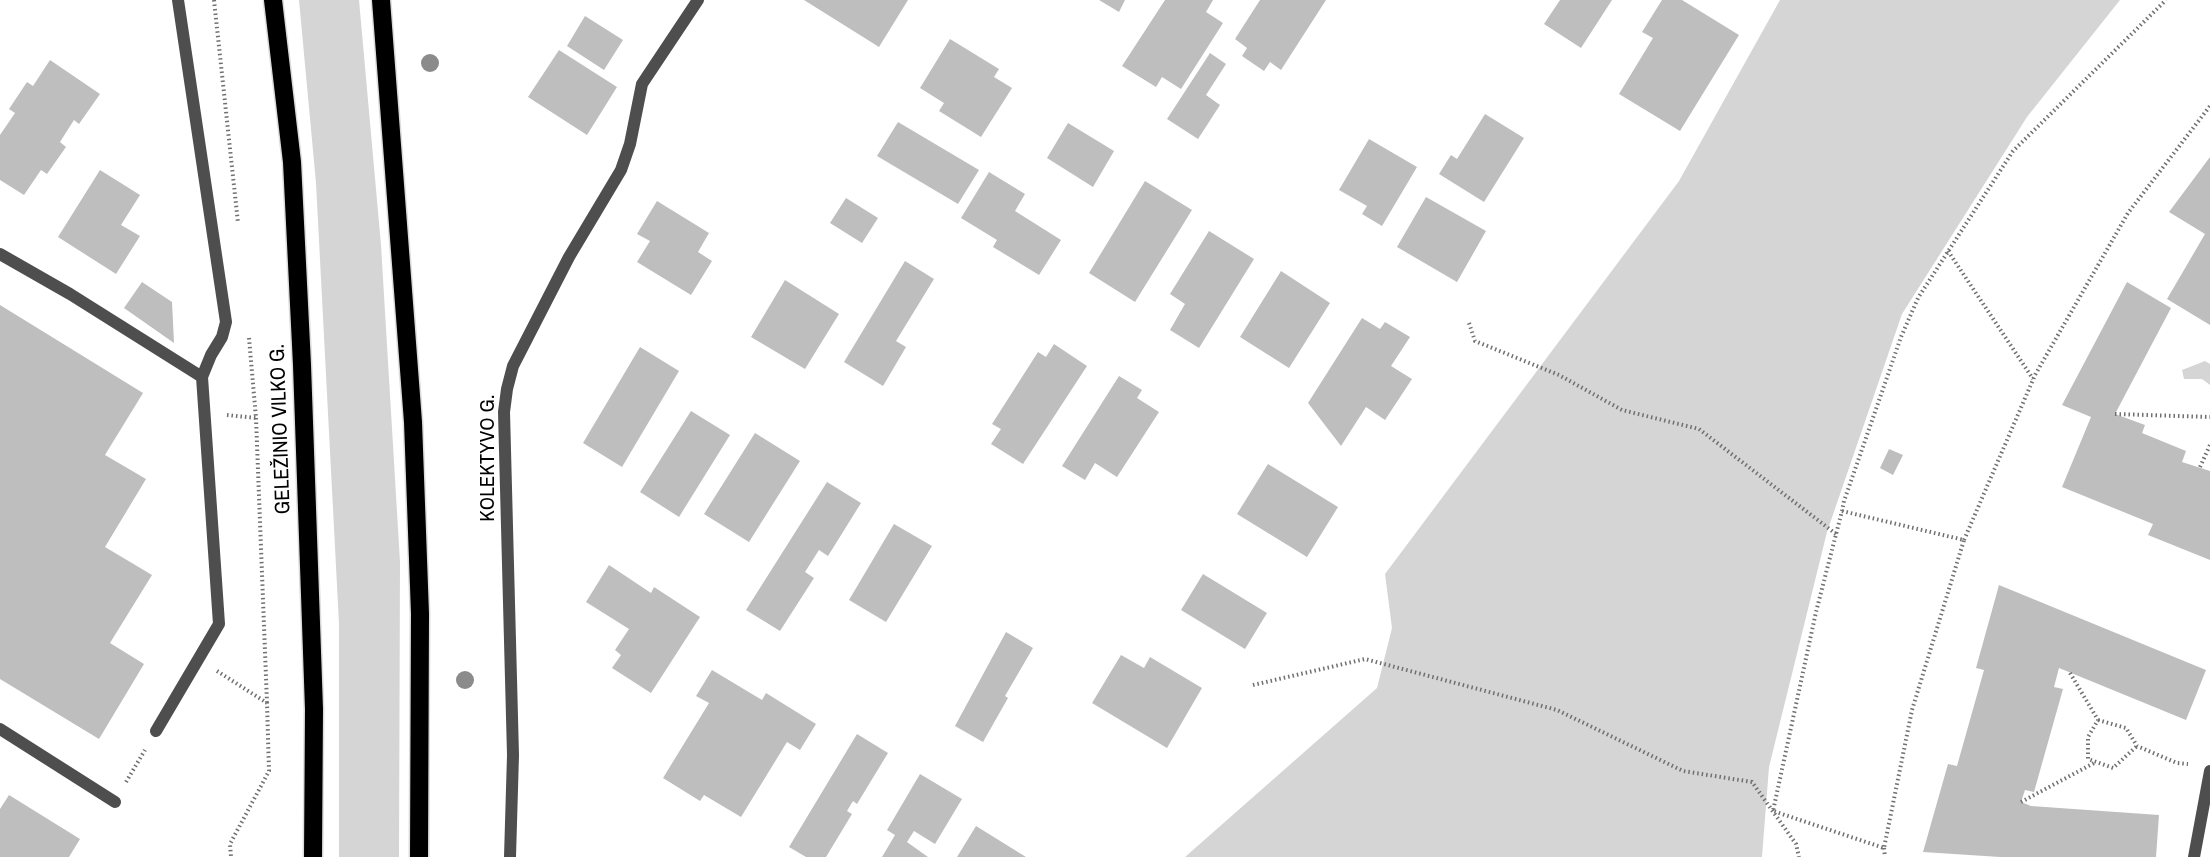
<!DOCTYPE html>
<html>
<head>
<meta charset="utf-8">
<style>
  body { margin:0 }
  canvas { display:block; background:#fff }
</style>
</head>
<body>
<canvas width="2210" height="857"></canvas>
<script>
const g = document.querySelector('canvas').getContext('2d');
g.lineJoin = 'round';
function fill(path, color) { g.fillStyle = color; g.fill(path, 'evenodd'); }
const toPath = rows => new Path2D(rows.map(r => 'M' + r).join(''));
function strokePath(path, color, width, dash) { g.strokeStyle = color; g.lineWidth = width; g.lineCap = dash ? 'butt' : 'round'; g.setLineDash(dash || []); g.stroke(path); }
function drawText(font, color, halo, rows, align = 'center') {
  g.font = font + ' "Archivo Narrow",sans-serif'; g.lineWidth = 6; g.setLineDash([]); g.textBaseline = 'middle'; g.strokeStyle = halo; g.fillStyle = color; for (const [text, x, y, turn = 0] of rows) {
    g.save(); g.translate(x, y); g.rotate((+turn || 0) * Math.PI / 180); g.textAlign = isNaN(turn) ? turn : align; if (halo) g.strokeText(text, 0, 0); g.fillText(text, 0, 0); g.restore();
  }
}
const green = toPath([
  [299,0,359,0,381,245,400,562,399,857,339,857,339,624,316,183],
  [1780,0,2120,0,2027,117,1902,314,1827,532,1769,767,1762,857,1185,857,1377,688,1392,628,1385,574,1679,181],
  [2205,361,2210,364,2210,385,2202,379,2184,379,2182,370]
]);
const building = toPath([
  [804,0,908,0,879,47],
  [1099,0,1125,0,1119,12],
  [1165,0,1213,0,1206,12,1223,23,1181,89,1162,77,1156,87,1122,66],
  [1260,0,1326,0,1281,70,1270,62,1264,71,1242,56,1247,48,1235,39],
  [1560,0,1612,0,1581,48,1544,24],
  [1662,0,1682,0,1739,35,1680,131,1619,94,1653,38,1642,32],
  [585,16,623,40,604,70,567,46],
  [950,39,999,69,994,77,1012,88,981,137,939,111,944,103,920,88],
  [559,50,617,87,587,135,528,97],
  [1210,53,1226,64,1206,95,1220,105,1198,139,1167,119],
  [50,60,100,94,79,124,74,120,60,142,66,147,47,174,41,170,24,195,0,180,0,135,15,113,9,109,27,82,33,86],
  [1485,114,1524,138,1484,202,1439,174,1451,155,1457,159],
  [898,122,979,170,958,204,877,156],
  [1068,123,1114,151,1093,187,1047,158],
  [1369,139,1417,167,1382,226,1362,214,1367,206,1339,190],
  [2210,157,2210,325,2167,299,2205,234,2169,212],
  [100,170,140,195,121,225,140,236,116,274,58,237],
  [989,172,1025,194,1015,211,1061,240,1039,275,993,247,997,240,961,218],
  [1145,181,1192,210,1135,302,1089,273],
  [1426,197,1486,231,1457,282,1397,247],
  [846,198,878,218,862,243,830,223],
  [657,201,709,233,698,252,712,261,691,295,637,262,650,241,637,234],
  [1209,231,1254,259,1199,348,1170,330,1185,304,1170,294],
  [905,261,934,279,896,341,906,347,883,386,844,362],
  [1281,271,1330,303,1289,368,1240,337],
  [785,280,839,314,805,369,751,337],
  [142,282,172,302,174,343,124,308],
  [2127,282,2171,308,2115,414,2145,425,2142,433,2186,451,2182,462,2210,471,2210,560,2148,535,2153,524,2062,487,2091,417,2062,405],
  [0,305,143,393,105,455,146,479,105,547,152,575,110,643,144,664,99,739,0,679],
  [1362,318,1380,329,1385,322,1410,337,1391,366,1412,379,1385,420,1366,407,1341,446,1308,403],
  [1054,344,1087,366,1023,464,991,444,1001,429,992,424,1038,352,1046,357],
  [640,347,679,371,622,467,583,443],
  [1119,376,1142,390,1137,398,1159,412,1117,477,1095,463,1085,480,1062,466],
  [691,411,730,435,679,517,640,492],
  [755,433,800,461,749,542,704,514],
  [1889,449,1903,455,1893,475,1880,468],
  [1268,464,1338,507,1307,557,1237,514],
  [827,482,861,503,828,556,819,550,805,572,814,578,780,631,746,610],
  [894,524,932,546,886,622,849,600],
  [609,565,651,593,654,587,700,617,651,693,612,668,621,655,615,650,629,629,586,602],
  [1203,574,1267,613,1245,649,1181,610],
  [1999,585,2206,670,2186,720,2059,668,2054,687,2063,689,2034,792,2025,790,2021,802,2031,806,2159,815,2156,857,2000,857,1923,852,1948,764,1957,766,1984,670,1976,668],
  [1006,632,1033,648,1005,696,1008,698,983,742,955,726],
  [1121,655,1144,668,1150,657,1202,688,1167,748,1092,703],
  [712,670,762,700,766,693,816,724,800,750,787,742,741,817,704,795,700,801,663,778,709,703,696,696],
  [857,734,888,753,857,804,853,801,847,811,852,814,826,857,806,857,789,847],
  [920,774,962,799,935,844,914,831,907,842,928,857,882,857,895,835,887,830],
  [9,795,80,839,69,857,0,857,0,809],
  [976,826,1026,857,957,857]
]);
const path = toPath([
  [214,0,238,223],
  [1948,251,2033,379],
  [1469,323,1475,341,1559,375,1622,410,1699,429,1836,534],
  [2115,414,2210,417],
  [227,415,256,418,249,338],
  [256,418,267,703],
  [2200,467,2210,445],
  [1842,511,1964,540,1912,710,1884,848,1773,811,1816,612,1842,511,1844,501,1901,337,1918,298,2013,151,2166,0],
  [1964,540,2035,375,2128,213,2210,106],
  [217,671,267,703,269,771,230,844,231,857],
  [2070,673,2098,720,2088,737,2088,759,2113,768,2137,746],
  [1253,685,1365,659,1557,710,1683,771,1752,782,1796,844,1799,857],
  [2098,720,2126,728,2137,746,2177,763,2188,764],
  [126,782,145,750],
  [2021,802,2096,762],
  [1884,848,1885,857]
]);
const street = toPath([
  [0,254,70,294,202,377],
  [0,729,115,802],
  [156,731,219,624,202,377,211,355,222,337,226,322,178,0],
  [510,857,513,755,504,412,507,389,513,366,569,257,621,170,630,144,642,84,698,0],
  [2194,857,2210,771]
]);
const highway = toPath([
  [273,0,292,162,302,365,314,709,313,857],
  [381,0,413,422,420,614,419,857]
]);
const trees = [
  [430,63],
  [465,680]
];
const streetNames = [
  ["GELEŽINIO VILKO G.",281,429,-92],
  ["KOLEKTYVO G.",488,458,-90]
];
fill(green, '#d5d5d5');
fill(building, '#bebebe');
strokePath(highway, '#dbdbdb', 21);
strokePath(path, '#707070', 4, [1.5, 3]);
strokePath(street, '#4e4e4e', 12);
strokePath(highway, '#000', 18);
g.fillStyle = '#8b8b8b';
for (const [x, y] of trees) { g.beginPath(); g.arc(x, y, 9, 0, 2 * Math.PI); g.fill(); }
drawText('21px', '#000', '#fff', streetNames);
</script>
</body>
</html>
